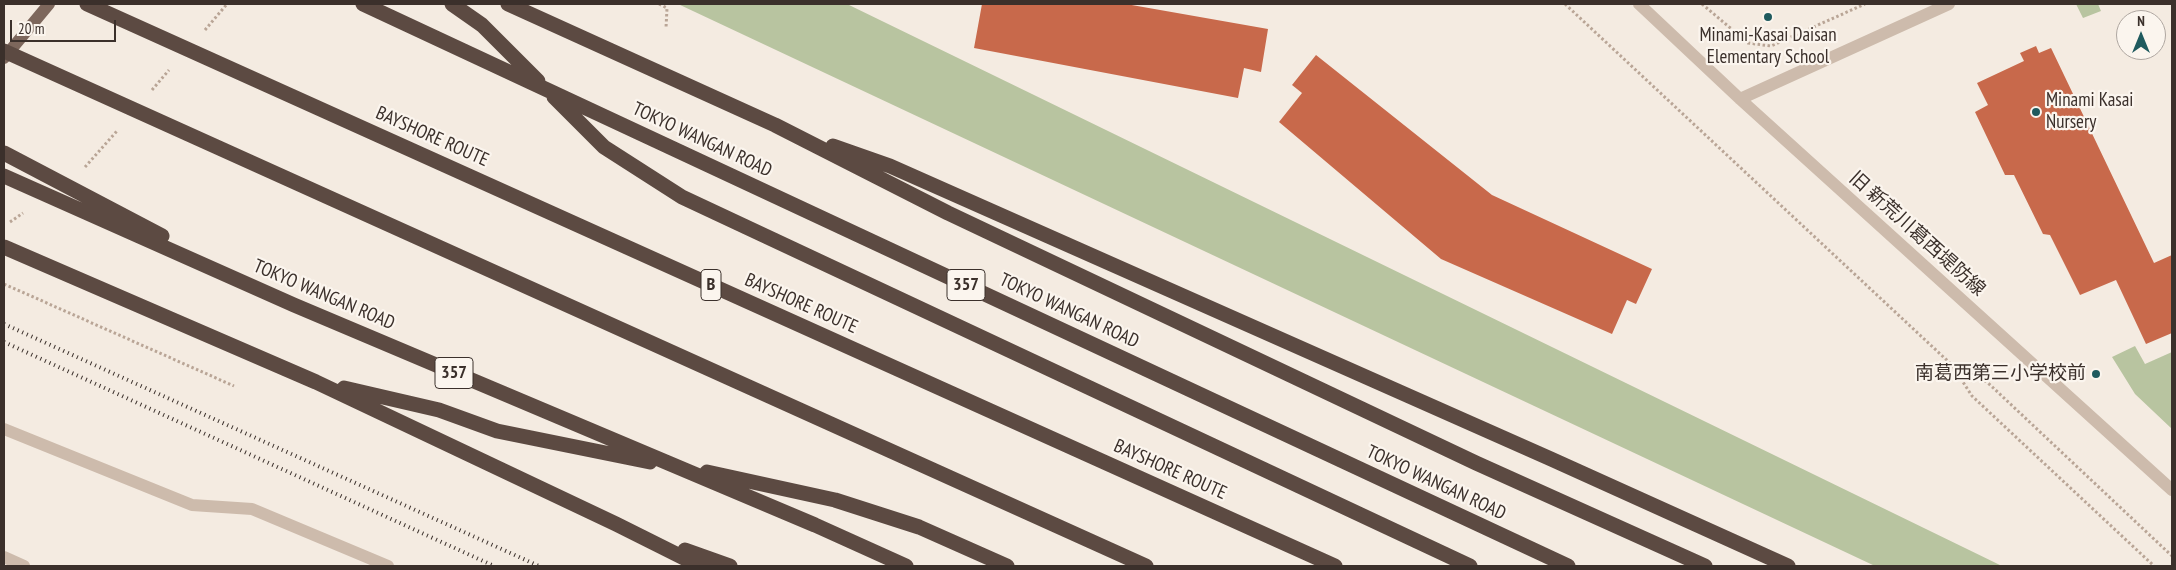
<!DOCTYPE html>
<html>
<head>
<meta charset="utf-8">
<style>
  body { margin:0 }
  #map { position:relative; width:2176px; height:570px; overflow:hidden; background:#f4ebe1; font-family:"PT Sans Narrow",sans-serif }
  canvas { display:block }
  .frame { position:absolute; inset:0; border:5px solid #3b302b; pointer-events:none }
  .north { position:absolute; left:2116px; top:10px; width:50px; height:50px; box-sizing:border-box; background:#fbf5ee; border:1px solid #aea6a0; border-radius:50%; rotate:0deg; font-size:14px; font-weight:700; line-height:20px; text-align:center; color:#3b302b }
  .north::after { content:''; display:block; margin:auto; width:18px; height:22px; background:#1f5a5e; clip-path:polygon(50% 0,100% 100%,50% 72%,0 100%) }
  .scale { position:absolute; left:10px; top:20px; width:106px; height:22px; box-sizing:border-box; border:2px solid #3b302b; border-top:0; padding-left:6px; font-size:15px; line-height:18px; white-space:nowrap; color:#3b302b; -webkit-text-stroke:4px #fbf5ee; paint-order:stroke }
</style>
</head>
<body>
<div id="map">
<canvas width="2176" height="570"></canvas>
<div class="frame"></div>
<div class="north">N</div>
<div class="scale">20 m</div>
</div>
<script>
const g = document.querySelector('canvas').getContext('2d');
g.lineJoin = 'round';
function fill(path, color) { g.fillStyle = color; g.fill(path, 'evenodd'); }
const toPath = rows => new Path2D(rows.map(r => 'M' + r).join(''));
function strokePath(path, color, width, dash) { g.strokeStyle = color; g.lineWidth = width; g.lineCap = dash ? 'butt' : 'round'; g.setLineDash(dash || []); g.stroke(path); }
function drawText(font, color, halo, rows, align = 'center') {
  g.font = font + ' "PT Sans Narrow","Noto Sans JP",sans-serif'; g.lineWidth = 4.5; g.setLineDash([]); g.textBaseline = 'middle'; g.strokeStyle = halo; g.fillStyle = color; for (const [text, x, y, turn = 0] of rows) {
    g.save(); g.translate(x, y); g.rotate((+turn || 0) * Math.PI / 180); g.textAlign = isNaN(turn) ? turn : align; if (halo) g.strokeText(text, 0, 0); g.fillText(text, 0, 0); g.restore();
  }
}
const green = toPath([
  [678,4,847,4,2002,566,1875,566],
  [2076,4,2098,4,2101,11,2083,18],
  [2135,346,2145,364,2172,352,2172,429,2135,394,2112,357]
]);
const building = toPath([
  [982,4,1126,4,1268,29,1261,72,1244,68,1238,98,974,48],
  [2036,46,2039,53,2051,48,2052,50,2154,263,2172,255,2172,333,2146,344,2116,280,2080,295,2050,235,2043,234,2014,175,2005,175,1975,112,1988,105,1977,83,2024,61,2020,53],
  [1316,55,1492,195,1652,269,1636,304,1627,300,1612,334,1441,259,1279,122,1302,93,1292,85]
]);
const path = toPath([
  [659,4,667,8,666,28],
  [1565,4,1952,365,1972,396,2154,566],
  [1702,4,1748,43,1771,46,1865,4],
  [205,30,227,4],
  [152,90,169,70],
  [85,167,117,131],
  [10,222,23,213],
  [4,284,234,386],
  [1953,365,1987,382,2172,556]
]);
const minor = toPath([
  [1639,4,1740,99,2172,490],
  [1740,99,1949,4],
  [4,429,192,505,252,509,388,566],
  [4,557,24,566]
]);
const major = toPath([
  [4,58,49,4]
]);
const highway = toPath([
  [87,4,1335,566],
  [363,4,1568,566],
  [452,4,482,25,538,81],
  [508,4,775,125,948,213,1476,463,1705,566],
  [4,51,1146,566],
  [554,97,604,147,682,197,1470,566],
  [833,146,890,166,1551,459,1788,566],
  [4,153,162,236],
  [4,176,294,305,815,525,906,566],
  [4,247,316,382,616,524,700,566],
  [344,388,439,410,497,431,650,462],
  [707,472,835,500,919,527,1007,566],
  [685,550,730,566]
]);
const rail = toPath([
  [4,324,539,566],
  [4,342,494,566]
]);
const markers = [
  [1768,17,5,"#1f5a5e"],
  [2036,112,5,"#1f5a5e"],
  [2096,374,5,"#1f5a5e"]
];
const shields = [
  [711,285,20],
  [966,285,38],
  [454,373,38]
];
const shieldNames = [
  ["B",711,285],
  ["357",966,285],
  ["357",454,373]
];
const poiNames = [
  ["Minami-Kasai Daisan",1768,36],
  ["Elementary School",1768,58],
  ["Minami Kasai",2046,101,"left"],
  ["Nursery",2046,123,"left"],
  ["南葛西第三小学校前",2086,374,"right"]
];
const streetNames = [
  ["BAYSHORE ROUTE",432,137,24],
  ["TOKYO WANGAN ROAD",702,140,25],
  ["旧 新荒川葛西堤防線",1917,234,42],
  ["TOKYO WANGAN ROAD",324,295,23],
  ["BAYSHORE ROUTE",801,304,24],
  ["TOKYO WANGAN ROAD",1069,311,25],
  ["BAYSHORE ROUTE",1170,470,24],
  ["TOKYO WANGAN ROAD",1436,483,25]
];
fill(green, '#b8c4a0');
fill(building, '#c8694b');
strokePath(path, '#b9a596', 3, [2.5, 2.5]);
strokePath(minor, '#cdbbac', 12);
strokePath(major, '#7d675c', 12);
strokePath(highway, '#5c4a42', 15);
strokePath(rail, '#3b302b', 4, [1, 4]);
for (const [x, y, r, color] of markers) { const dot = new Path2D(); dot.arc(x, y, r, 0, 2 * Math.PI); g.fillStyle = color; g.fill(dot); strokePath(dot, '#fbf5ee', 2); }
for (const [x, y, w] of shields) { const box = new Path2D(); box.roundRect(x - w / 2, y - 15.5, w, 31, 4); g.fillStyle = '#fbf5ee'; g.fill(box); strokePath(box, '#3b302b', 1); }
drawText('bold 18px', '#3b302b', null, shieldNames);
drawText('19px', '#3b302b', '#fbf5ee', poiNames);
drawText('19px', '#3b302b', '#fbf5ee', streetNames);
</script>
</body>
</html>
